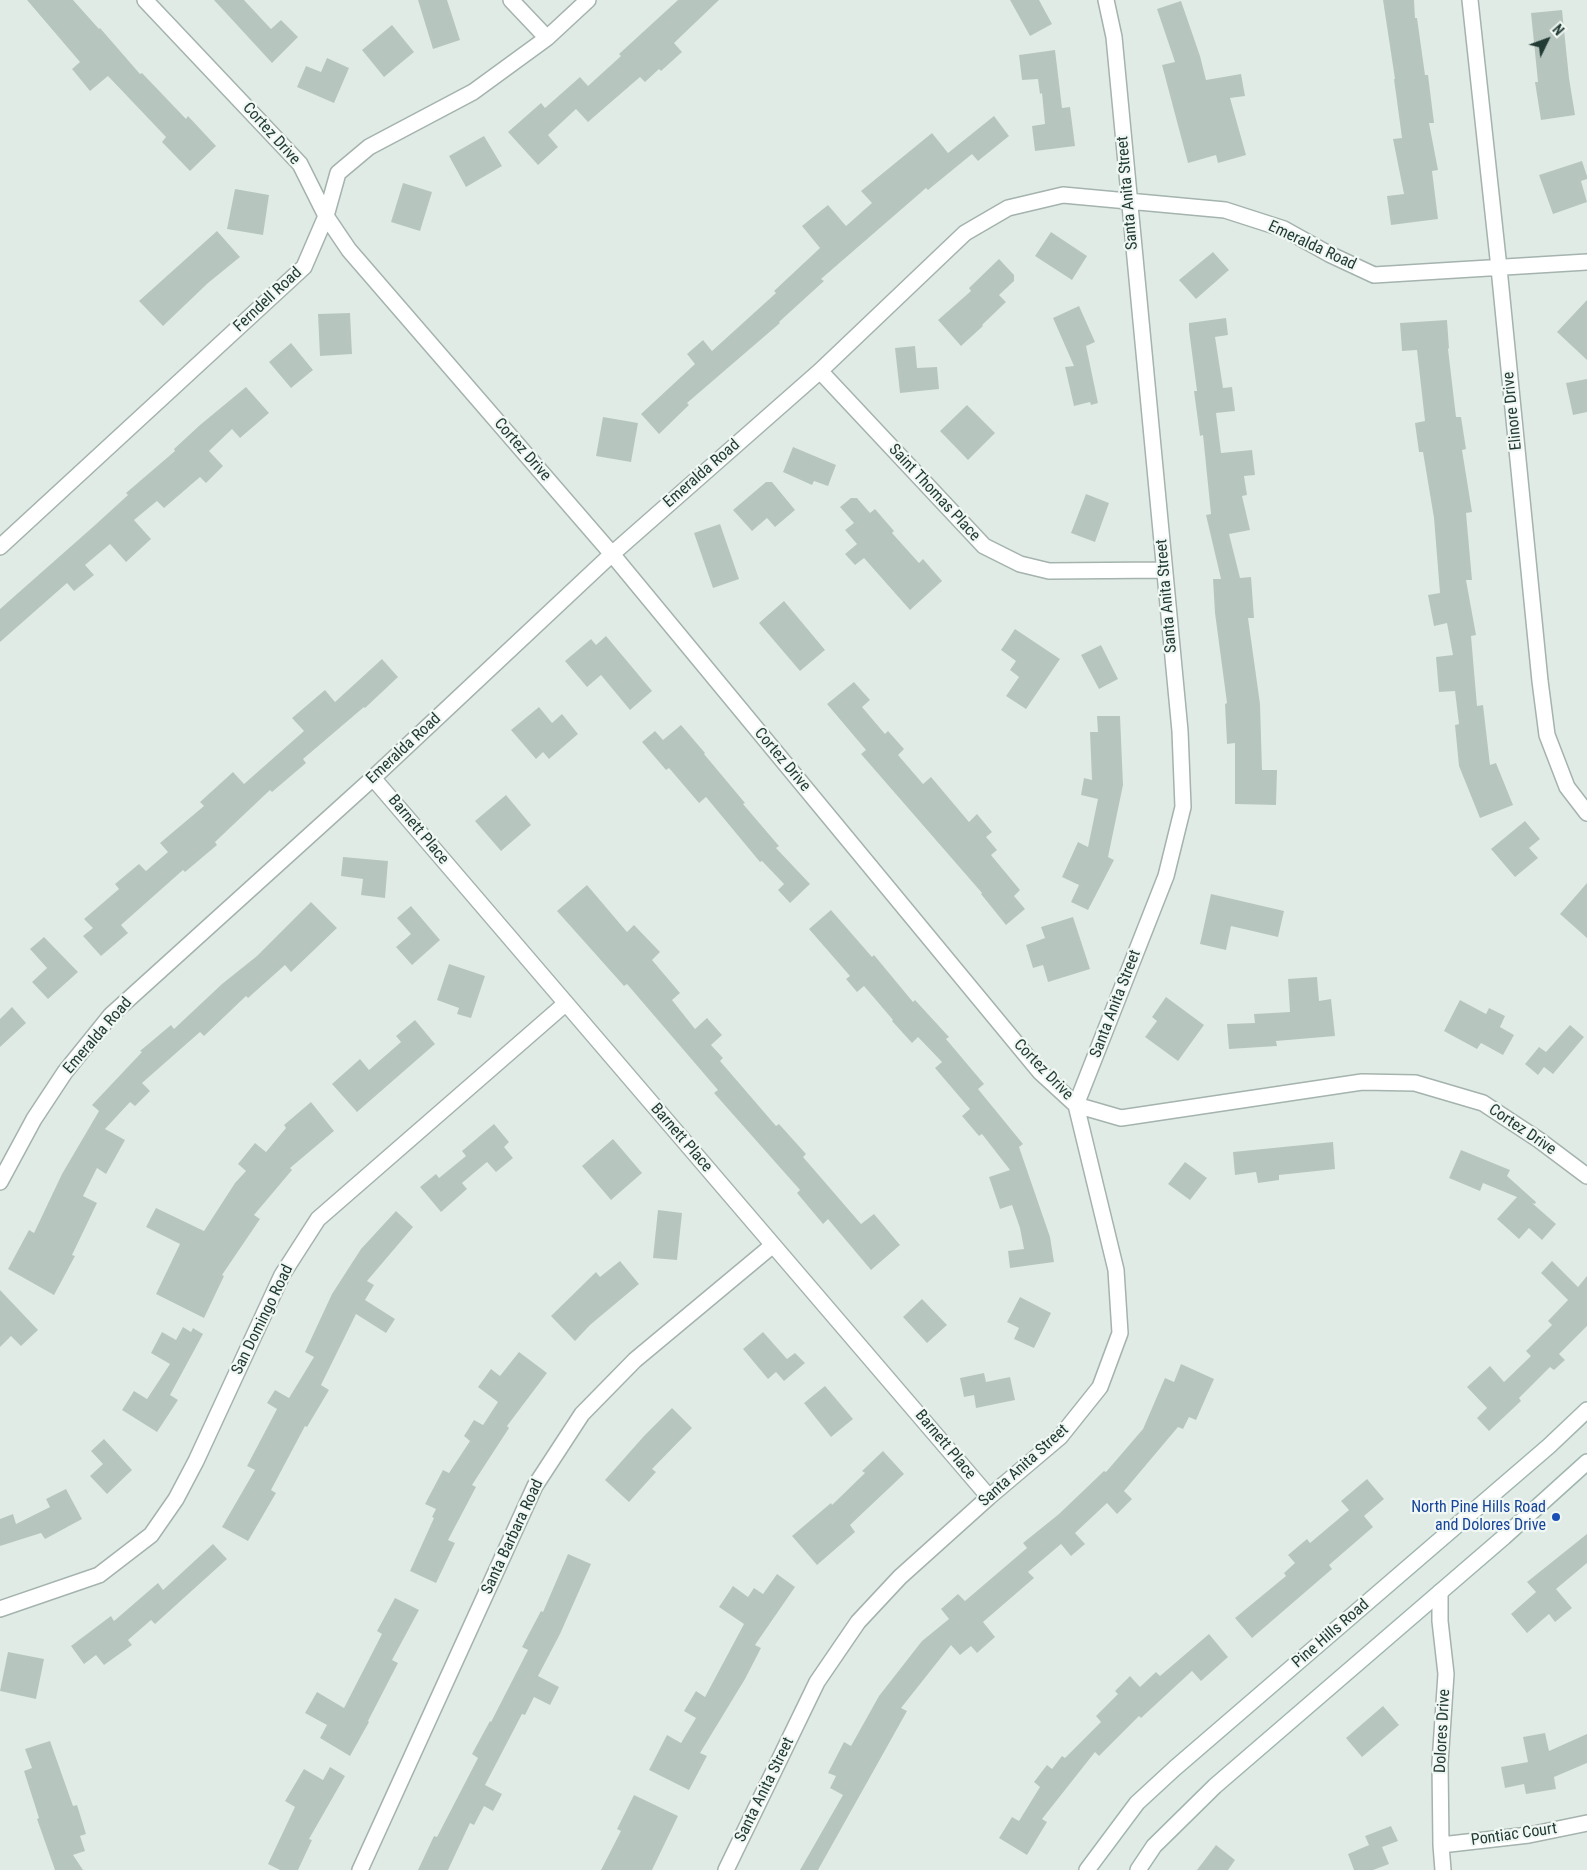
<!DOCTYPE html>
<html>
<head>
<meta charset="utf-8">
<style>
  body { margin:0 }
  #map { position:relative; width:1587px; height:1870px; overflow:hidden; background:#e1ebe6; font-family:"Roboto Condensed",sans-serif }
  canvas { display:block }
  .north { position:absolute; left:1522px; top:15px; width:50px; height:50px; -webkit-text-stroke:4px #f1f8f4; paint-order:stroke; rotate:48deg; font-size:14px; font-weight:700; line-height:20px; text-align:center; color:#223b34 }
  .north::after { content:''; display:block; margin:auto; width:18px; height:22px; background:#223b34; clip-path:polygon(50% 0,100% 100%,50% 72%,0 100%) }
</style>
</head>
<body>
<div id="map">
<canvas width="1587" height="1870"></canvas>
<div class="north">N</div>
</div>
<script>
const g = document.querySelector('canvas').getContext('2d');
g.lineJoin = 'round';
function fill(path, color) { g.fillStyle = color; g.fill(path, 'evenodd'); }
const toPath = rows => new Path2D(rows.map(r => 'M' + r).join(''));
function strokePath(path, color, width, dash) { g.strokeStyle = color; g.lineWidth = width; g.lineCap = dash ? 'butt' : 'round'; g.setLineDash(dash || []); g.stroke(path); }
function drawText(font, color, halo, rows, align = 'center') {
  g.font = font + ' "Roboto Condensed",sans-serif'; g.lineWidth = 4.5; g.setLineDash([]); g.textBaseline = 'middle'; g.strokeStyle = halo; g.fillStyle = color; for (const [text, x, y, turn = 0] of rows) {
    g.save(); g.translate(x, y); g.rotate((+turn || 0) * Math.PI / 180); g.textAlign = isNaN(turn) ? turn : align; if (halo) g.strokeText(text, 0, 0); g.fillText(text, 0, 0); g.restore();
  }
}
const building = toPath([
  [27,0,73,0,99,29,100,28,140,74,142,73,186,119,188,116,216,146,190,171,162,142,166,137,108,76,90,91,72,69,80,62],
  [214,0,244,0,271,29,281,20,298,37,272,63],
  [418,0,447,0,460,40,433,49],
  [678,0,719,0,674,43,682,52,661,71,659,69,645,82,640,77,588,122,576,109,548,135,558,147,538,165,508,132,541,103,545,108,580,77,588,86,621,56,619,54],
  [1010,0,1039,0,1052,24,1030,36],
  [1383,0,1414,0,1415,18,1417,18,1425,75,1428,75,1434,123,1429,123,1438,170,1432,171,1438,219,1391,225,1387,196,1404,194,1393,139,1402,138,1394,79,1395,79],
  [1181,1,1200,56,1206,80,1241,74,1245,96,1230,98,1246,155,1218,163,1216,155,1188,163,1162,65,1175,62,1157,9],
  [1562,10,1569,78,1575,115,1541,120,1535,82,1538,82,1531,13],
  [392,25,414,52,384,77,362,50],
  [1055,50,1062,108,1070,107,1075,146,1035,151,1032,126,1045,124,1042,93,1040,94,1038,79,1022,80,1019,55],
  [327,58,349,68,334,103,297,87,306,66,321,72],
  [994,116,1009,136,978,161,972,154,928,190,926,188,821,279,824,281,779,322,780,323,687,403,689,405,659,434,641,414,695,364,687,354,703,340,712,351,776,293,774,291,820,248,802,226,828,205,846,226,872,203,861,191,932,133,948,153],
  [484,136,502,166,466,187,449,156],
  [1582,161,1587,176,1587,179,1581,181,1587,202,1553,214,1539,175],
  [403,183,432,192,420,231,391,222],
  [235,189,269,195,263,235,227,229],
  [217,231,240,257,208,283,163,326,139,301],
  [1051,232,1087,256,1072,280,1035,256],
  [1213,252,1229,270,1196,299,1179,280],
  [999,259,1014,275,1014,281,999,295,1006,302,982,325,983,326,961,346,938,320,971,291,969,288],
  [1587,300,1587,360,1557,332],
  [1079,306,1095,342,1086,346,1098,403,1091,405,1090,402,1074,406,1065,367,1074,366,1053,318],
  [350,313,352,354,320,356,318,314],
  [1226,318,1228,335,1215,337,1223,388,1232,387,1235,411,1216,413,1221,453,1252,450,1255,475,1244,476,1247,495,1242,496,1250,530,1229,534,1240,578,1251,577,1254,618,1248,618,1260,704,1262,770,1277,770,1276,805,1235,804,1235,743,1227,744,1225,704,1227,703,1215,613,1213,579,1221,579,1206,515,1211,514,1203,435,1200,436,1194,391,1197,391,1189,330,1189,323],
  [1447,320,1449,348,1448,349,1456,417,1461,417,1466,449,1462,450,1472,512,1466,513,1472,580,1466,580,1476,635,1471,636,1477,706,1483,705,1490,765,1496,763,1513,805,1480,818,1459,766,1455,725,1459,724,1455,691,1439,692,1436,657,1453,655,1447,623,1434,626,1428,595,1440,593,1434,518,1423,452,1419,452,1415,423,1425,421,1417,350,1402,351,1400,323],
  [291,343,313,370,291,388,269,362],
  [915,346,917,368,937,367,939,389,900,393,895,348],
  [1587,379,1587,412,1573,415,1566,383],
  [246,387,269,413,240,438,232,429,209,451,223,466,206,483,200,477,164,508,157,501,134,520,151,539,126,562,110,544,85,565,94,575,74,591,67,583,0,642,0,609,94,526,128,495,126,493,175,451,174,449,200,425],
  [967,405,995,433,968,460,940,431],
  [603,417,638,423,631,462,596,456],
  [793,447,836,465,828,486,814,481,812,485,783,472],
  [766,482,772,482,795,510,775,527,767,518,752,531,733,510],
  [1086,494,1109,503,1095,542,1071,533],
  [851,498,857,498,870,513,875,509,894,531,892,533,919,563,923,559,942,581,910,610,864,558,855,565,845,554,857,544,845,530,854,523,840,507],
  [720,524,739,579,713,588,694,533],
  [784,601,825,650,800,671,759,623],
  [1015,629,1060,659,1026,709,1006,696,1019,677,1010,670,1016,661,1001,650],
  [606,636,652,691,630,710,601,675,587,687,565,661,591,639,596,645],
  [1101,645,1118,679,1099,689,1081,655],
  [382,659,398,677,365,708,364,707,303,759,306,763,272,792,270,790,215,842,217,845,185,872,183,870,121,925,128,933,101,956,83,936,93,928,84,919,119,889,115,884,139,864,146,871,168,852,160,843,204,806,200,802,233,772,244,784,304,731,292,718,325,690,335,702],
  [854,682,870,700,862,707,885,734,888,731,904,749,898,755,923,784,931,777,969,822,977,814,992,832,986,837,997,850,991,855,1020,890,1014,896,1025,909,1006,925,981,894,982,893,861,754,866,750,827,704],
  [539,707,552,723,562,714,578,734,549,759,543,752,536,759,511,730],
  [1097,716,1120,716,1123,785,1108,857,1114,860,1088,910,1071,902,1079,885,1062,877,1078,842,1088,847,1098,799,1081,795,1084,778,1092,780,1090,732,1098,732],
  [681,725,705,753,704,754,745,803,743,804,779,846,776,848,810,884,790,903,778,890,784,884,762,861,760,862,706,797,699,803,669,768,666,770,642,742,655,731,663,740],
  [506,795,531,825,501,851,475,821],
  [1525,821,1540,839,1529,848,1538,858,1515,877,1491,849],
  [343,857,388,861,385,898,361,895,363,879,341,876],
  [1587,883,1587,938,1560,914],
  [587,885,627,932,634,925,660,952,652,960,680,993,672,1000,695,1029,707,1018,722,1035,711,1045,723,1058,720,1061,776,1126,779,1124,806,1154,803,1157,861,1224,874,1214,900,1245,871,1270,828,1219,823,1224,797,1193,800,1190,714,1093,718,1090,627,984,624,986,557,911],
  [1211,894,1284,911,1278,937,1231,926,1226,950,1200,944],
  [311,902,337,928,291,972,285,965,248,998,246,996,204,1036,200,1032,142,1083,150,1091,135,1106,130,1102,105,1129,125,1140,106,1174,97,1168,83,1196,97,1203,72,1255,75,1256,54,1295,8,1269,29,1230,34,1233,62,1174,99,1111,92,1105,142,1052,140,1051,171,1025,174,1029,222,984,257,956],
  [411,906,440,940,412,965,396,947,411,934,397,918],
  [831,910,872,957,874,955,913,1002,915,1000,949,1037,946,1039,984,1084,978,1089,1023,1144,1019,1147,1050,1237,1054,1262,1010,1268,1008,1251,1024,1249,1020,1228,1012,1205,1000,1209,989,1177,1010,1170,982,1134,979,1136,962,1116,970,1109,935,1068,942,1062,918,1037,912,1043,892,1021,893,1020,864,986,857,992,846,979,850,976,809,929],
  [1073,917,1090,969,1048,982,1043,965,1033,968,1026,945,1045,938,1041,927],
  [44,937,78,972,48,999,32,982,47,968,30,949],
  [449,964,485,976,471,1018,457,1014,459,1008,437,1000],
  [1317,977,1319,1001,1331,999,1335,1036,1276,1041,1277,1046,1229,1049,1227,1024,1255,1023,1254,1014,1290,1012,1288,979],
  [1166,997,1204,1025,1178,1061,1145,1037,1157,1021,1152,1017],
  [1460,1000,1486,1014,1489,1008,1505,1016,1500,1027,1514,1035,1503,1055,1481,1043,1477,1049,1444,1031],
  [12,1007,26,1023,0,1047,0,1019],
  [415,1020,435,1044,357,1112,332,1084,360,1059,369,1070,401,1042,396,1036],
  [1570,1025,1584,1037,1553,1074,1544,1067,1538,1075,1525,1064,1539,1047,1546,1052],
  [311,1102,334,1131,290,1168,292,1170,254,1215,260,1219,222,1275,224,1276,204,1318,156,1294,180,1244,146,1227,156,1208,204,1231,235,1183,246,1171,238,1164,255,1143,266,1152,286,1128,284,1125],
  [494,1124,509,1142,504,1147,513,1158,496,1172,487,1162,462,1183,467,1189,441,1212,420,1187,436,1174,439,1178,466,1156,462,1151],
  [613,1139,642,1173,611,1200,582,1166],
  [1333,1142,1335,1169,1279,1175,1279,1180,1258,1183,1256,1172,1235,1175,1233,1152],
  [1461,1150,1510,1170,1507,1176,1536,1202,1535,1204,1532,1203,1556,1224,1542,1240,1529,1228,1519,1239,1497,1219,1517,1197,1483,1183,1480,1191,1449,1178],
  [1185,1162,1207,1178,1190,1200,1168,1184],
  [658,1210,682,1213,677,1260,653,1258],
  [396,1211,413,1227,367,1281,374,1285,365,1300,395,1319,386,1333,356,1314,321,1385,329,1390,307,1427,305,1426,271,1490,276,1493,248,1541,222,1527,255,1470,247,1466,277,1409,267,1403,275,1390,289,1398,314,1357,305,1352,332,1294,361,1249],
  [620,1261,639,1284,590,1325,575,1341,551,1316,596,1272,600,1277],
  [1552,1261,1578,1287,1587,1276,1587,1326,1559,1354,1565,1360,1554,1370,1550,1367,1519,1398,1521,1401,1489,1431,1477,1418,1487,1408,1467,1387,1490,1366,1504,1382,1531,1356,1526,1351,1552,1325,1548,1321,1568,1300,1541,1273],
  [0,1290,38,1330,21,1346,11,1336,0,1347],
  [1020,1297,1051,1313,1034,1348,1014,1339,1019,1328,1007,1322],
  [922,1299,947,1325,927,1343,903,1317],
  [183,1327,191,1332,193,1328,203,1334,170,1395,178,1400,157,1432,122,1410,134,1391,147,1399,170,1364,151,1353,162,1332,176,1340],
  [763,1332,787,1359,795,1353,805,1363,784,1381,776,1372,768,1379,743,1349],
  [519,1352,547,1373,507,1426,509,1428,472,1485,476,1487,448,1540,455,1543,436,1583,410,1571,434,1518,432,1517,436,1509,425,1504,443,1470,449,1473,470,1441,464,1436,474,1420,483,1425,498,1402,478,1387,491,1369,500,1376],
  [1181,1364,1214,1379,1196,1420,1189,1417,1183,1429,1178,1427,1124,1491,1132,1499,1117,1514,1107,1503,1075,1533,1085,1544,1071,1556,1061,1544,1028,1572,1034,1578,983,1622,995,1637,977,1653,971,1646,960,1655,951,1645,901,1708,907,1711,818,1870,800,1870,843,1795,830,1788,836,1776,828,1773,844,1742,851,1746,879,1696,922,1641,949,1619,941,1609,958,1594,965,1601,1027,1548,1023,1543,1059,1514,1104,1471,1106,1472,1143,1429,1165,1378,1174,1382],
  [984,1373,986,1382,1010,1377,1015,1400,976,1408,974,1395,964,1397,960,1378],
  [825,1386,853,1419,831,1437,804,1403],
  [672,1408,692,1428,652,1469,656,1472,629,1502,605,1480,644,1436],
  [104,1439,132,1470,107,1494,90,1476,103,1464,91,1451],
  [883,1451,904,1474,850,1525,855,1532,817,1565,792,1536,831,1503,832,1505,865,1473,862,1471],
  [1367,1479,1384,1499,1364,1516,1373,1527,1329,1565,1332,1569,1252,1638,1235,1618,1286,1576,1284,1573,1295,1563,1288,1555,1307,1539,1310,1543,1349,1510,1341,1501],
  [66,1489,82,1519,45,1539,41,1533,0,1546,0,1519,13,1514,16,1524,50,1507,46,1499],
  [1587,1534,1587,1563,1556,1589,1572,1608,1555,1622,1549,1614,1527,1633,1511,1614,1536,1592,1527,1582],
  [213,1544,227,1559,155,1624,151,1620,128,1640,132,1645,104,1665,96,1655,84,1664,71,1646,111,1616,114,1621,158,1583,163,1590],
  [568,1554,591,1564,560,1634,538,1676,559,1687,550,1705,534,1697,525,1715,522,1714,485,1785,502,1794,493,1811,484,1806,474,1825,470,1823,448,1870,418,1870,434,1836,437,1837,478,1758,472,1754,490,1721,491,1722,528,1650,522,1647,541,1611,543,1612],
  [777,1574,795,1587,755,1645,761,1648,745,1679,700,1753,707,1756,689,1790,649,1770,667,1735,681,1743,696,1718,684,1711,696,1691,705,1697,744,1624,719,1607,733,1586,748,1597,754,1588,763,1594],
  [395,1598,419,1610,392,1660,398,1663,368,1721,369,1722,350,1756,320,1738,327,1725,305,1713,317,1692,344,1708,382,1634,377,1631],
  [1209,1634,1228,1657,1201,1681,1192,1671,1141,1718,1139,1716,1099,1756,1095,1752,1042,1819,1047,1822,1027,1855,999,1838,1012,1817,1019,1821,1040,1787,1034,1782,1047,1765,1052,1769,1062,1756,1065,1758,1101,1722,1096,1716,1118,1694,1115,1691,1130,1676,1140,1687,1156,1672,1160,1676],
  [8,1652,44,1659,36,1699,0,1691],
  [1383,1706,1399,1725,1362,1757,1346,1738],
  [1545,1733,1549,1751,1587,1734,1587,1763,1554,1777,1556,1789,1526,1794,1524,1784,1505,1788,1501,1767,1528,1762,1523,1737],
  [50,1741,73,1806,77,1805,86,1834,80,1836,85,1851,73,1855,83,1870,55,1870,37,1819,39,1818,24,1771,32,1768,25,1749],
  [330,1767,345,1776,309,1839,312,1840,298,1870,280,1870,268,1864,295,1807,285,1801,304,1769,323,1780],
  [634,1795,678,1816,652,1870,601,1870,621,1831,617,1829],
  [1391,1826,1398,1841,1382,1847,1389,1864,1373,1870,1354,1870,1348,1854,1369,1845,1365,1836],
  [1216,1845,1235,1860,1228,1870,1197,1870]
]);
const minor = toPath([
  [145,0,300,164,326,216,349,250,612,554,1040,1072,1076,1105,1121,1118,1362,1082,1415,1083,1483,1103,1539,1140,1587,1176],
  [511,0,547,38],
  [1470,0,1499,268,1540,681,1547,735,1567,787,1587,813],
  [820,371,984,546,1020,564,1049,571,1164,570],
  [0,547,304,267,326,216,338,173,369,147,473,92,547,38,588,0],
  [373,778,989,1497],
  [0,1182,34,1119,65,1072,111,1015,373,778,612,554,820,371,965,233,1008,208,1063,195,1225,210,1284,229,1329,254,1374,275,1587,262],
  [1440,1592,1440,1621,1446,1674,1440,1763,1441,1845,1443,1870],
  [0,1609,99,1575,151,1535,176,1499,196,1461,282,1275,318,1219,565,1004],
  [1441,1845,1529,1835,1587,1823],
  [360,1870,535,1486,582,1414,635,1360,773,1245],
  [726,1870,817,1682,858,1622,900,1577,989,1497,1060,1437,1100,1387,1120,1333,1116,1270,1076,1105,1166,876,1183,807,1180,731,1114,37,1106,0]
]);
const secondary = toPath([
  [1087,1870,1137,1803,1175,1768,1549,1446,1587,1410],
  [1138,1870,1154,1846,1215,1786,1504,1537,1587,1462]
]);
const markers = [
  [1556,1517,5,"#1a4fb4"]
];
const streetNames = [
  ["Cortez Drive",271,134,48],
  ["Santa Anita Street",1128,193,-95],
  ["Emeralda Road",1312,246,25],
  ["Ferndell Road",268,300,-43],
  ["Elinore Drive",1513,411,-96],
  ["Cortez Drive",522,450,49],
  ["Emeralda Road",702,474,-41],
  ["Saint Thomas Place",934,493,47],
  ["Santa Anita Street",1167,596,-95],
  ["Emeralda Road",404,749,-43],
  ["Cortez Drive",782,760,50],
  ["Barnett Place",418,830,50],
  ["Santa Anita Street",1116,1004,-69],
  ["Emeralda Road",98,1036,-49],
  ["Cortez Drive",1043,1070,46],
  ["Cortez Drive",1522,1130,34],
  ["Barnett Place",681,1138,49],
  ["San Domingo Road",263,1320,-64],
  ["Barnett Place",945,1445,50],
  ["Santa Anita Street",1024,1466,-42],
  ["Santa Barbara Road",513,1537,-65],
  ["Pine Hills Road",1331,1634,-41],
  ["Dolores Drive",1443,1731,-87],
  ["Santa Anita Street",765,1790,-64],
  ["Pontiac Court",1514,1835,-8]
];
const transitNames = [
  ["North Pine Hills Road",1546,1508],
  ["and Dolores Drive",1546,1526]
];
fill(building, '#b6c6bf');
strokePath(minor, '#a4b3ad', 18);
strokePath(secondary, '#a0b6ae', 18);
strokePath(minor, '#fff', 15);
strokePath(secondary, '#fff', 15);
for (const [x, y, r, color] of markers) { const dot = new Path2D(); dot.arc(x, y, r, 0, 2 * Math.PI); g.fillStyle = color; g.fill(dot); strokePath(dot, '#f1f8f4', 2); }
drawText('16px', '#223b34', '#f1f8f4', streetNames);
drawText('16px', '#164399', '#f1f8f4', transitNames, 'right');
</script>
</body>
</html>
